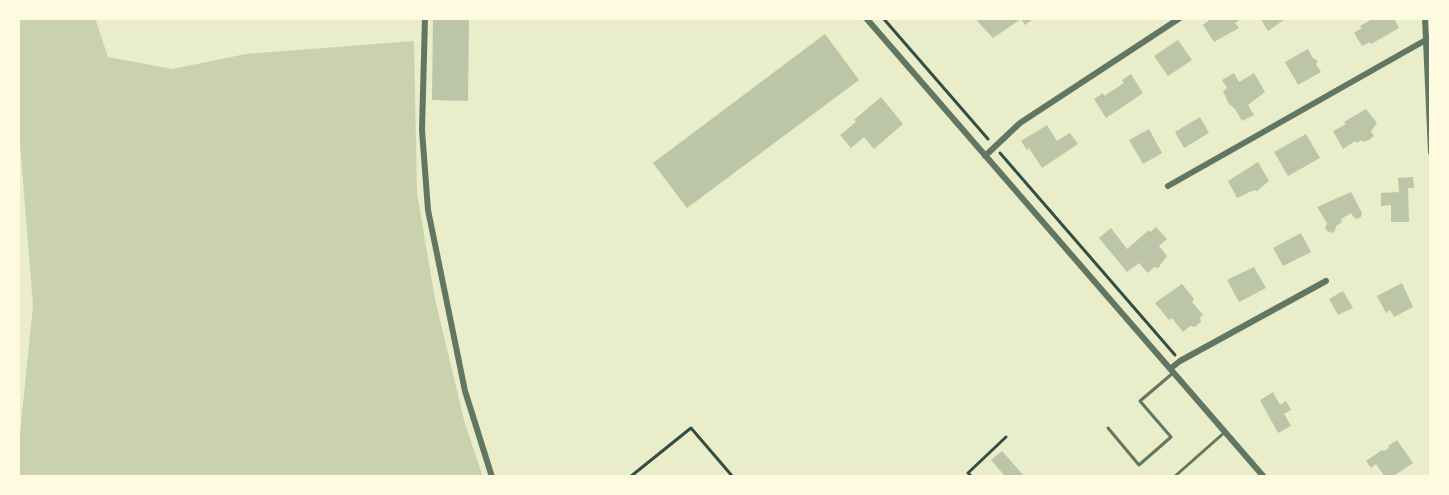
<!DOCTYPE html>
<html>
<head>
<meta charset="utf-8">
<style>
  body { margin:0 }
  #map { position:relative; width:1449px; height:495px; overflow:hidden; background:#e9edc9; font-family:"Zilla Slab",serif }
  canvas { display:block }
  .frame { position:absolute; inset:0; border:20px solid #fefae0; pointer-events:none }
</style>
</head>
<body>
<div id="map">
<canvas width="1449" height="495"></canvas>
<div class="frame"></div>
</div>
<script>
const g = document.querySelector('canvas').getContext('2d');
g.lineJoin = 'round';
function fill(path, color) { g.fillStyle = color; g.fill(path, 'evenodd'); }
const toPath = rows => new Path2D(rows.map(r => 'M' + r).join(''));
function strokePath(path, color, width, dash) { g.strokeStyle = color; g.lineWidth = width; g.lineCap = dash ? 'butt' : 'round'; g.setLineDash(dash || []); g.stroke(path); }
const green = toPath([
  [18,18,95,18,108,57,172,69,246,54,414,41,417,193,435,299,465,424,483,477,19,477,19,443,33,306,18,119]
]);
const building = toPath([
  [433,18,469,18,468,101,432,100],
  [982,18,1035,18,1025,25,1021,19,993,38,977,21],
  [1212,18,1240,18,1241,19,1235,23,1239,28,1214,42,1203,25],
  [1260,18,1282,18,1284,20,1268,31],
  [1374,18,1394,18,1399,28,1371,44,1370,42,1362,46,1354,33,1362,28,1360,26],
  [825,34,859,80,687,208,653,163],
  [1178,40,1192,60,1168,76,1154,56],
  [1308,49,1312,57,1318,61,1316,64,1321,72,1298,85,1285,62],
  [1234,73,1239,82,1254,73,1265,92,1248,105,1254,115,1242,121,1235,109,1229,104,1223,91,1227,88,1222,80],
  [1131,74,1143,93,1106,118,1094,99,1103,93,1104,96,1124,83,1122,80],
  [881,97,903,124,874,149,864,137,851,148,840,135,856,122,854,120],
  [1366,109,1377,123,1371,131,1374,136,1369,140,1363,142,1362,140,1356,143,1355,141,1343,149,1333,131,1346,124,1344,122],
  [1200,117,1209,133,1184,148,1175,132],
  [1047,125,1057,141,1070,133,1078,144,1042,168,1029,148,1027,150,1021,141],
  [1149,129,1162,153,1143,164,1129,140],
  [1306,134,1320,158,1288,176,1274,152],
  [1258,162,1269,181,1257,191,1254,190,1237,198,1228,181],
  [1413,177,1414,188,1408,188,1409,222,1391,222,1391,205,1381,206,1381,193,1399,192,1398,178],
  [1351,192,1362,213,1361,217,1357,219,1354,218,1351,213,1341,219,1342,222,1336,226,1335,231,1331,233,1327,231,1325,228,1327,223,1317,207],
  [1156,227,1167,239,1159,246,1167,256,1158,268,1154,267,1148,273,1139,263,1127,272,1099,238,1111,228,1127,249,1149,230,1150,232],
  [1301,233,1311,252,1283,266,1273,248],
  [1254,267,1266,288,1239,302,1227,280],
  [1402,283,1413,307,1394,317,1390,310,1386,313,1377,296],
  [1182,284,1194,299,1192,302,1203,315,1200,317,1201,322,1195,327,1190,326,1183,332,1172,318,1169,320,1155,303],
  [1343,291,1353,308,1338,315,1329,299],
  [1273,392,1280,405,1286,401,1291,410,1284,414,1291,426,1278,433,1260,400],
  [1397,440,1413,463,1392,477,1385,477,1376,464,1371,468,1366,461,1382,450,1384,451,1389,448,1388,446],
  [1002,451,1025,477,1002,477,1004,475,991,460]
]);
const path = toPath([
  [883,18,988,139],
  [1000,153,1175,355],
  [630,477,691,428,733,477],
  [972,477,968,473,1006,437]
]);
const service = toPath([
  [1108,428,1139,465,1171,437,1140,401,1173,373],
  [1174,477,1225,432]
]);
const minor = toPath([
  [425,18,422,130,428,210,465,391,492,477],
  [866,18,1264,477],
  [1425,18,1431,152],
  [985,156,1020,123,1180,18],
  [1168,186,1431,37],
  [1170,369,1180,361,1326,281]
]);
fill(green, '#cad2ad');
fill(building, '#bcc5a7');
strokePath(path, '#344e41', 3);
strokePath(service, '#617663', 3);
strokePath(minor, '#617663', 6);
</script>
</body>
</html>
